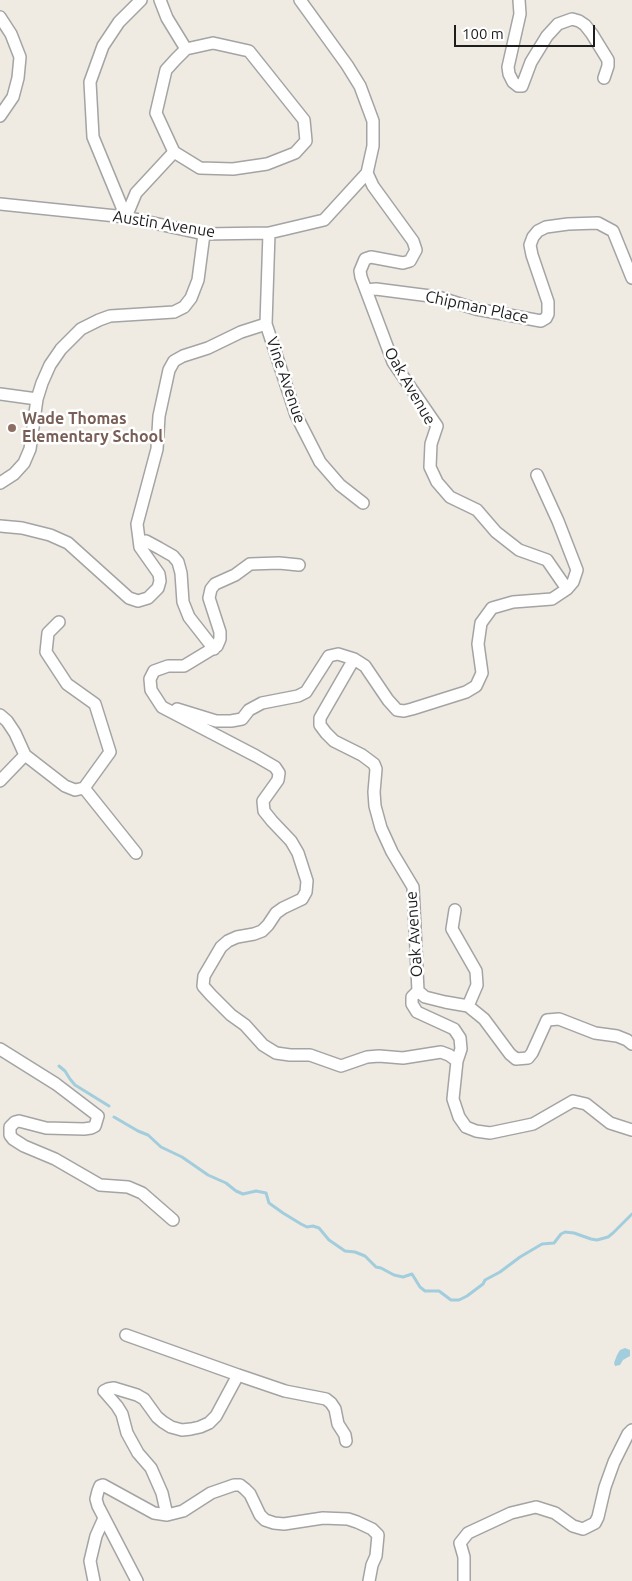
<!DOCTYPE html>
<html>
<head>
<meta charset="utf-8">
<style>
  body { margin:0 }
  #map { position:relative; width:632px; height:1581px; overflow:hidden; background:#efebe3; font-family:Ubuntu,sans-serif }
  canvas { display:block }
  .scale { position:absolute; left:454px; top:25px; width:141px; height:22px; box-sizing:border-box; border:2px solid #1d1d1d; border-top:0; padding-left:6px; font-size:15px; line-height:18px; white-space:nowrap; color:#1d1d1d; -webkit-text-stroke:4px #fff; paint-order:stroke }
</style>
</head>
<body>
<div id="map">
<canvas width="632" height="1581"></canvas>
<div class="scale">100 m</div>
</div>
<script>
const g = document.querySelector('canvas').getContext('2d');
g.lineJoin = 'round';
function fill(path, color) { g.fillStyle = color; g.fill(path, 'evenodd'); }
const toPath = rows => new Path2D(rows.map(r => 'M' + r).join(''));
function strokePath(path, color, width, dash) { g.strokeStyle = color; g.lineWidth = width; g.lineCap = dash ? 'butt' : 'round'; g.setLineDash(dash || []); g.stroke(path); }
function drawText(font, color, halo, rows, align = 'center') {
  g.font = font + ' Ubuntu,sans-serif'; g.lineWidth = 5; g.setLineDash([]); g.textBaseline = 'middle'; g.strokeStyle = halo; g.fillStyle = color; for (const [text, x, y, turn = 0] of rows) {
    g.save(); g.translate(x, y); g.rotate((+turn || 0) * Math.PI / 180); g.textAlign = isNaN(turn) ? turn : align; if (halo) g.strokeText(text, 0, 0); g.fillText(text, 0, 0); g.restore();
  }
}
const water = toPath([
  [625,1348,630,1350,630,1356,623,1360,620,1365,615,1366,614,1363,617,1355,620,1350]
]);
const stream = toPath([
  [59,1066,65,1071,70,1079,75,1085,109,1106],
  [114,1117,138,1131,148,1135,161,1147,182,1157,208,1175,226,1183,236,1191,243,1194,256,1191,266,1193,269,1203,283,1213,301,1224,307,1227,313,1226,319,1228,329,1240,345,1251,355,1252,365,1256,376,1267,381,1268,394,1275,403,1277,412,1274,420,1287,425,1291,439,1291,451,1300,459,1300,467,1296,483,1284,485,1280,500,1272,520,1257,542,1244,554,1243,561,1234,565,1232,574,1233,591,1239,597,1240,608,1237,613,1233,632,1214]
]);
const minor = toPath([
  [300,0,347,65,360,86,373,121,373,146,367,173,373,186,413,241,416,250,410,261,403,263,371,257,365,259,360,271,361,277,393,362,437,426,431,444,430,467,437,482,450,497,477,510,496,532,519,550,547,560,567,589],
  [519,0,520,14,508,67,509,74,513,82,518,86,522,86,531,62,547,36,558,24,572,19,579,21,585,25,592,34,608,60,608,66,604,78],
  [0,17,11,34,20,57,18,78,13,97,0,116],
  [174,152,156,113,166,70,176,59,186,49],
  [0,204,126,217,204,234,269,233,324,220,367,173],
  [126,217,136,193,174,152,200,168,233,169,267,164,295,153,306,141,304,120,249,51,213,43,186,49,167,18,160,0],
  [126,217,93,137,90,82,103,46,119,22,141,0],
  [269,233,266,324,296,415,320,462,340,485,363,503],
  [366,290,376,289,438,297,476,309,541,321,546,318,548,314,548,302,532,255,530,245,533,237,538,231,546,227,568,224,598,223,613,231,632,278],
  [0,394,37,399],
  [0,483,14,474,24,463,30,449,37,399,42,383,50,365,61,349,81,329,99,320,110,316,174,312,184,307,191,298,198,280,204,234],
  [0,526,22,528,50,535,68,543,129,598,138,601,148,598,158,588,160,581,159,574,140,547,137,524,157,449,159,416,169,370,174,361,183,356,208,348,241,332,266,324],
  [140,542,146,541,159,548,173,556,178,562,181,573,183,602,189,617,214,649],
  [299,565,279,563,250,564,235,575,215,584,211,589,209,598,220,632,220,639,217,646,184,666,168,666,154,671,150,679,151,690,162,707,256,756,275,767,279,773,278,780,263,801,264,811,272,821,291,841,298,853,307,881,306,892,302,899,283,908,276,913,268,925,262,931,254,934,237,937,228,941,221,947,204,976,203,986,211,995,231,1015,245,1025,263,1045,276,1053,290,1055,310,1055,341,1066,367,1057,379,1056,403,1058,441,1052,449,1055,457,1061,453,1099,459,1117,466,1127,476,1131,490,1133,533,1124,573,1101,586,1104,610,1123,632,1130],
  [354,659,320,718,320,725,326,733,334,741,362,755,374,764,376,769,374,792,375,806,381,828,392,852,413,887,418,991,425,997,445,1002,468,1006,484,1019,510,1054,516,1059,528,1058,532,1053,547,1020,559,1019,595,1033,617,1036,627,1040,632,1044],
  [177,709,216,721,231,721,242,719,249,710,262,703,298,696,306,692,329,656,338,654,354,659,365,666,388,700,397,710,404,711,412,709,466,692,476,686,482,673,478,644,481,623,492,608,513,602,552,599,567,589,573,582,577,570,558,521,537,475],
  [0,715,7,721,15,733,25,755,0,781],
  [25,755,65,786,75,790,84,788,110,752,95,704,67,684,46,652,48,633,59,622],
  [84,788,136,853],
  [455,910,452,929,476,971,477,985,468,1006],
  [418,991,412,997,412,1004,417,1012,454,1029,460,1038,461,1049,457,1061],
  [0,1049,56,1084,98,1116,95,1126,91,1128,84,1129,46,1128,19,1121,15,1122,10,1127,10,1135,13,1139,24,1146,55,1159,100,1185,128,1187,142,1193,173,1220],
  [126,1335,238,1375,216,1416,209,1423,200,1427,191,1429,182,1430,171,1427,163,1422,157,1417,144,1399,137,1395,114,1388,108,1389,104,1391,117,1406,122,1414,127,1433,138,1453,151,1468,162,1493,167,1515],
  [238,1375,285,1391,326,1399,331,1403,335,1409,338,1424,345,1435,346,1441],
  [94,1581,90,1561,96,1536,104,1518],
  [137,1581,98,1506,96,1499,98,1491,100,1486,103,1485,154,1513,167,1515,183,1511,211,1493,234,1485,240,1485,245,1489,250,1494,260,1515,265,1520,274,1523,284,1524,323,1518,348,1519,357,1522,372,1529,378,1535,376,1556,372,1565,369,1581],
  [464,1581,464,1557,460,1543,468,1533,511,1513,536,1507,555,1513,573,1526,583,1529,595,1523,598,1517,605,1487,614,1462,628,1434,632,1430]
]);
const markers = [
  [12,428,5,"#8d6e63"]
];
const streetNames = [
  ["Austin Avenue",164,224,9],
  ["Chipman Place",477,307,12],
  ["Vine Avenue",286,380,71],
  ["Oak Avenue",410,386,60],
  ["Oak Avenue",414,934,-94]
];
const educationNames = [
  ["Wade Thomas",22,419],
  ["Elementary School",22,437]
];
fill(water, '#a2cddd');
strokePath(stream, '#a2cddd', 3);
strokePath(minor, '#a4a4a4', 14);
strokePath(minor, '#fff', 11);
for (const [x, y, r, color] of markers) { const dot = new Path2D(); dot.arc(x, y, r, 0, 2 * Math.PI); g.fillStyle = color; g.fill(dot); strokePath(dot, '#fff', 2); }
drawText('16px', '#1d1d1d', '#fff', streetNames);
drawText('bold 16px', '#785e54', '#fff', educationNames, 'left');
</script>
</body>
</html>
